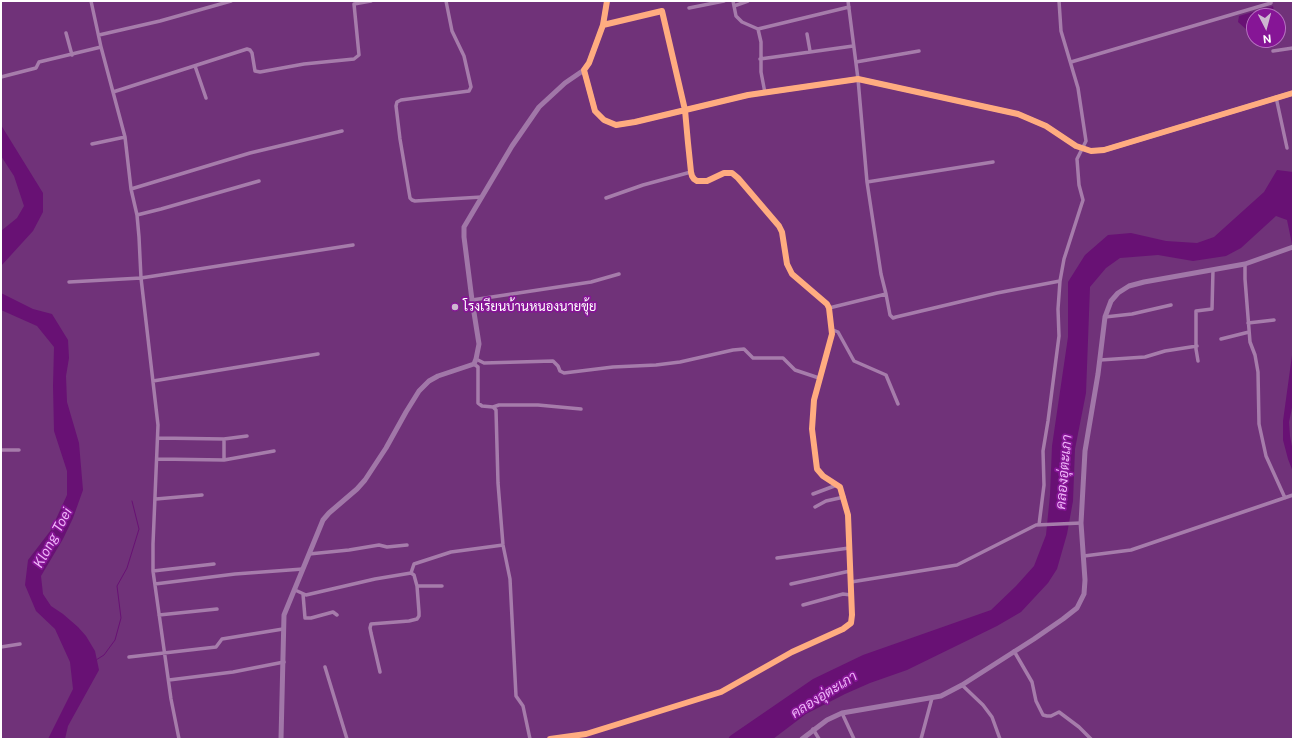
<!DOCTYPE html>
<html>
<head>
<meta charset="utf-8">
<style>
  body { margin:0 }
  #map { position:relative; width:1294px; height:740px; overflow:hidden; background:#703279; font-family:"Public Sans",sans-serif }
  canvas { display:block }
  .frame { position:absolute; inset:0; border:2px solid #fff; pointer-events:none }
  .north { position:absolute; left:1246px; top:8px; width:40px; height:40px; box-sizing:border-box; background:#861596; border:1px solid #b673c0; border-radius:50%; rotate:174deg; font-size:11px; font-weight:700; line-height:16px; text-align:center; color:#fff }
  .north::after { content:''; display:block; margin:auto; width:14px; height:18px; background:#cdb7d0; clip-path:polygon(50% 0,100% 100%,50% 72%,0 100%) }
</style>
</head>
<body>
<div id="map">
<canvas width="1294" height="740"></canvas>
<div class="frame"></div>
<div class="north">N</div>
</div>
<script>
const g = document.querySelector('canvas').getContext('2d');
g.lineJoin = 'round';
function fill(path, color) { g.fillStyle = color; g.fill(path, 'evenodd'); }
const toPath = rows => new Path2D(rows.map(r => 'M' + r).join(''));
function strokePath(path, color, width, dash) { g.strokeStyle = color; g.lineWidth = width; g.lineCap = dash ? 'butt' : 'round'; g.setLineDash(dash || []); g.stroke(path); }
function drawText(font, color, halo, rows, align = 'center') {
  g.font = font + ' "Public Sans",Sarabun,sans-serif'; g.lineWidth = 3.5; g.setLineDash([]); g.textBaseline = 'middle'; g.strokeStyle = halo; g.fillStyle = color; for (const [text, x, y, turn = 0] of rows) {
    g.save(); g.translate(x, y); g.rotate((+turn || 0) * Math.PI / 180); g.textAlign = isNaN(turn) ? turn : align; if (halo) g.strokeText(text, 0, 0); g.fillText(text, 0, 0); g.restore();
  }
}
const water = toPath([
  [1273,6,1275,16,1254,16,1254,29,1247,30,1238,22,1239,16],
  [1,125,43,193,43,212,33,231,1,266,1,231,17,218,24,206,14,176,1,156],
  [1277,170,1293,172,1293,249,1287,220,1276,216,1241,248,1226,256,1193,261,1158,255,1120,258,1106,268,1090,287,1086,393,1075,449,1073,501,1067,534,1057,569,1048,583,1021,612,997,626,907,670,870,683,845,694,806,714,773,739,728,739,730,736,813,679,863,655,991,610,1016,586,1034,566,1046,535,1050,495,1052,446,1068,337,1068,282,1085,255,1108,235,1131,233,1166,241,1197,243,1214,237,1264,192],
  [1,293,33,309,52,314,68,340,69,358,66,376,67,402,79,443,83,490,73,518,63,539,41,576,43,594,51,606,63,614,78,627,86,636,95,651,99,670,68,726,65,739,48,739,73,689,70,662,55,629,36,611,25,585,28,560,51,530,67,495,67,471,54,431,53,386,54,347,37,326,1,310],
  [1293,348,1293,403,1289,422,1290,436,1293,452,1293,472,1288,459,1283,440,1283,421]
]);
const stream = toPath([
  [96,660,104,655,115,640,121,618,117,586,127,568,139,529,132,501]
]);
const street = toPath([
  [91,1,101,47,125,137,131,189,137,215,139,237,141,278,158,425,153,544,153,571,171,699,179,739],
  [446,1,452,31,464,56,471,87,469,91,401,100,397,102,396,106,400,139,410,198,412,200,415,201,482,197],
  [733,1,736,16,742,22,758,29,761,42,761,72,765,93],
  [848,1,858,79,867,182,993,162],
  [734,6,748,1],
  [689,8,724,1],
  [758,29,849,7],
  [66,33,72,55],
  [807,34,810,51],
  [99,35,160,21,231,1],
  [1273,51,1293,48],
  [760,59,853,46],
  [856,62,919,51],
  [1071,62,1271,3,1271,1],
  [195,66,206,98],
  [1,77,36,68,39,62,101,47],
  [113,92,247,49,250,50,252,53,255,71,260,72,304,64,354,59,359,55,354,4,371,1],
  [1276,97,1287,148],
  [92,144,125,137],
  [131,189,250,153,342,131],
  [606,198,643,185,691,172],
  [137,215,161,209,259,181],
  [1245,264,1245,279,1250,342,1255,355,1258,372,1259,424,1266,456,1285,498],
  [69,282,141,278,353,245],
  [886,294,890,315,893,318,896,317,997,293,1060,281],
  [472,300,591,282,619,274],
  [829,308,886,294,881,274,867,182],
  [1105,317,1132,314,1171,305],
  [1248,323,1274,320],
  [833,330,838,332,854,361,886,375,898,404],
  [1221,339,1249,332],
  [476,359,484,363,553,361,558,366,560,371,564,373,613,367,656,365,680,362,733,350,744,349,753,358,783,358,795,370,819,378],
  [1100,360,1145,357,1165,351,1197,346],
  [1198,361,1196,349,1196,311,1212,309,1213,270],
  [474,364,478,367,478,403,482,406,493,407,496,410,498,483,503,545,510,579,516,696,523,706,530,739],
  [153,381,318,354],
  [493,407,499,405,538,405,581,409],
  [158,438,224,439,247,436],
  [1,450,19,450],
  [158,459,224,460,274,451],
  [224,460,224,439],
  [813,494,837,485],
  [156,499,202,495],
  [815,507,826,501,844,497],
  [1039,525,1044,485,1043,451,1048,421,1059,336,1058,309,1060,281,1064,259,1083,200,1079,185,1077,159,1086,141,1078,88,1061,31,1059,1],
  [309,554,349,550,379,545,387,547,407,545],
  [1084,556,1131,550,1293,495],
  [777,558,849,548],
  [153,571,214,564],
  [411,573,414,575,417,586,442,586],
  [851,582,957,565,1036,525,1081,523],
  [155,584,235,574,303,569],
  [791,584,850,571],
  [295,590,306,595,375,579,411,573,414,564,451,552,503,545],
  [303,594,305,618,311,618,333,612,337,615],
  [803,605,843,594,851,595],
  [159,615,217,609],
  [1,647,20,644],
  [1014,651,1032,682,1036,701,1043,715,1047,716,1051,716,1059,712,1079,727,1091,739],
  [129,657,216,647,222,639,283,629],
  [325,667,347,739],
  [380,672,371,633,370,628,371,624,409,621,417,619,419,616,419,612,417,586],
  [169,680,233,672,284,662],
  [962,685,983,705,992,717,1000,739],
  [842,713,854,739],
  [813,729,819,739],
  [550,739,586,734,721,692,792,652,843,629,851,623,852,615,848,515,840,487,823,476,817,469,812,429,814,400,832,334,829,308,827,304,792,274,787,264,782,232,779,226,738,178,732,173,724,173,707,181,697,181,694,179,692,176,691,172,688,143,685,110,662,11,603,25],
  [921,739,932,698]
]);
const secondary = toPath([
  [607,1,603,25,589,63,584,70,595,111,604,120,616,125,635,122,748,95,858,79,1018,114,1046,126,1076,146,1091,151,1104,150,1293,93],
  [281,739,284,615,323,520,329,513,357,489,365,480,386,448,406,412,419,391,429,381,438,376,474,364,476,359,479,344,472,300,464,237,464,227,512,146,539,107,565,83,584,70],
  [802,739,827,720,842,713,941,696,962,685,1034,639,1063,619,1077,608,1084,594,1085,580,1081,523,1085,451,1098,374,1105,317,1111,301,1118,293,1129,286,1144,282,1245,264,1293,247]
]);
const cycleway = toPath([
  [607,1,603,25,589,63,584,70,595,111,604,120,616,125,635,122,748,95,858,79,1018,114,1046,126,1076,146,1091,151,1104,150,1293,93],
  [550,739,586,734,721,692,792,652,843,629,851,623,852,615,848,515,840,487,823,476,817,469,812,429,814,400,832,334,829,308,827,304,792,274,787,264,782,232,779,226,738,178,732,173,724,173,707,181,697,181,694,179,692,176,691,172,688,143,685,110,662,11,603,25]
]);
const markers = [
  [455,307,4,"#cdb7d0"]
];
const poiNames = [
  ["โรงเรียนบ้านหนองนายขุ้ย",463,307]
];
const waterNames = [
  ["คลองอุ่ตะเภา",1064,472,-85],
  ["Klong Toei",53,538,-62],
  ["คลองอุ่ตะเภา",824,695,-32]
];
fill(water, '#681174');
strokePath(stream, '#681174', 1);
strokePath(street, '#a67cab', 3.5);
strokePath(secondary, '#a177a8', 5);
strokePath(cycleway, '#ffac80', 6);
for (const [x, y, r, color] of markers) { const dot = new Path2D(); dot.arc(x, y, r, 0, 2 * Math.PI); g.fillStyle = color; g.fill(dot); strokePath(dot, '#861596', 1.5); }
drawText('13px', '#fff', '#861596', poiNames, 'left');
drawText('italic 14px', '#eeb3f8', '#861596', waterNames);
</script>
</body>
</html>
